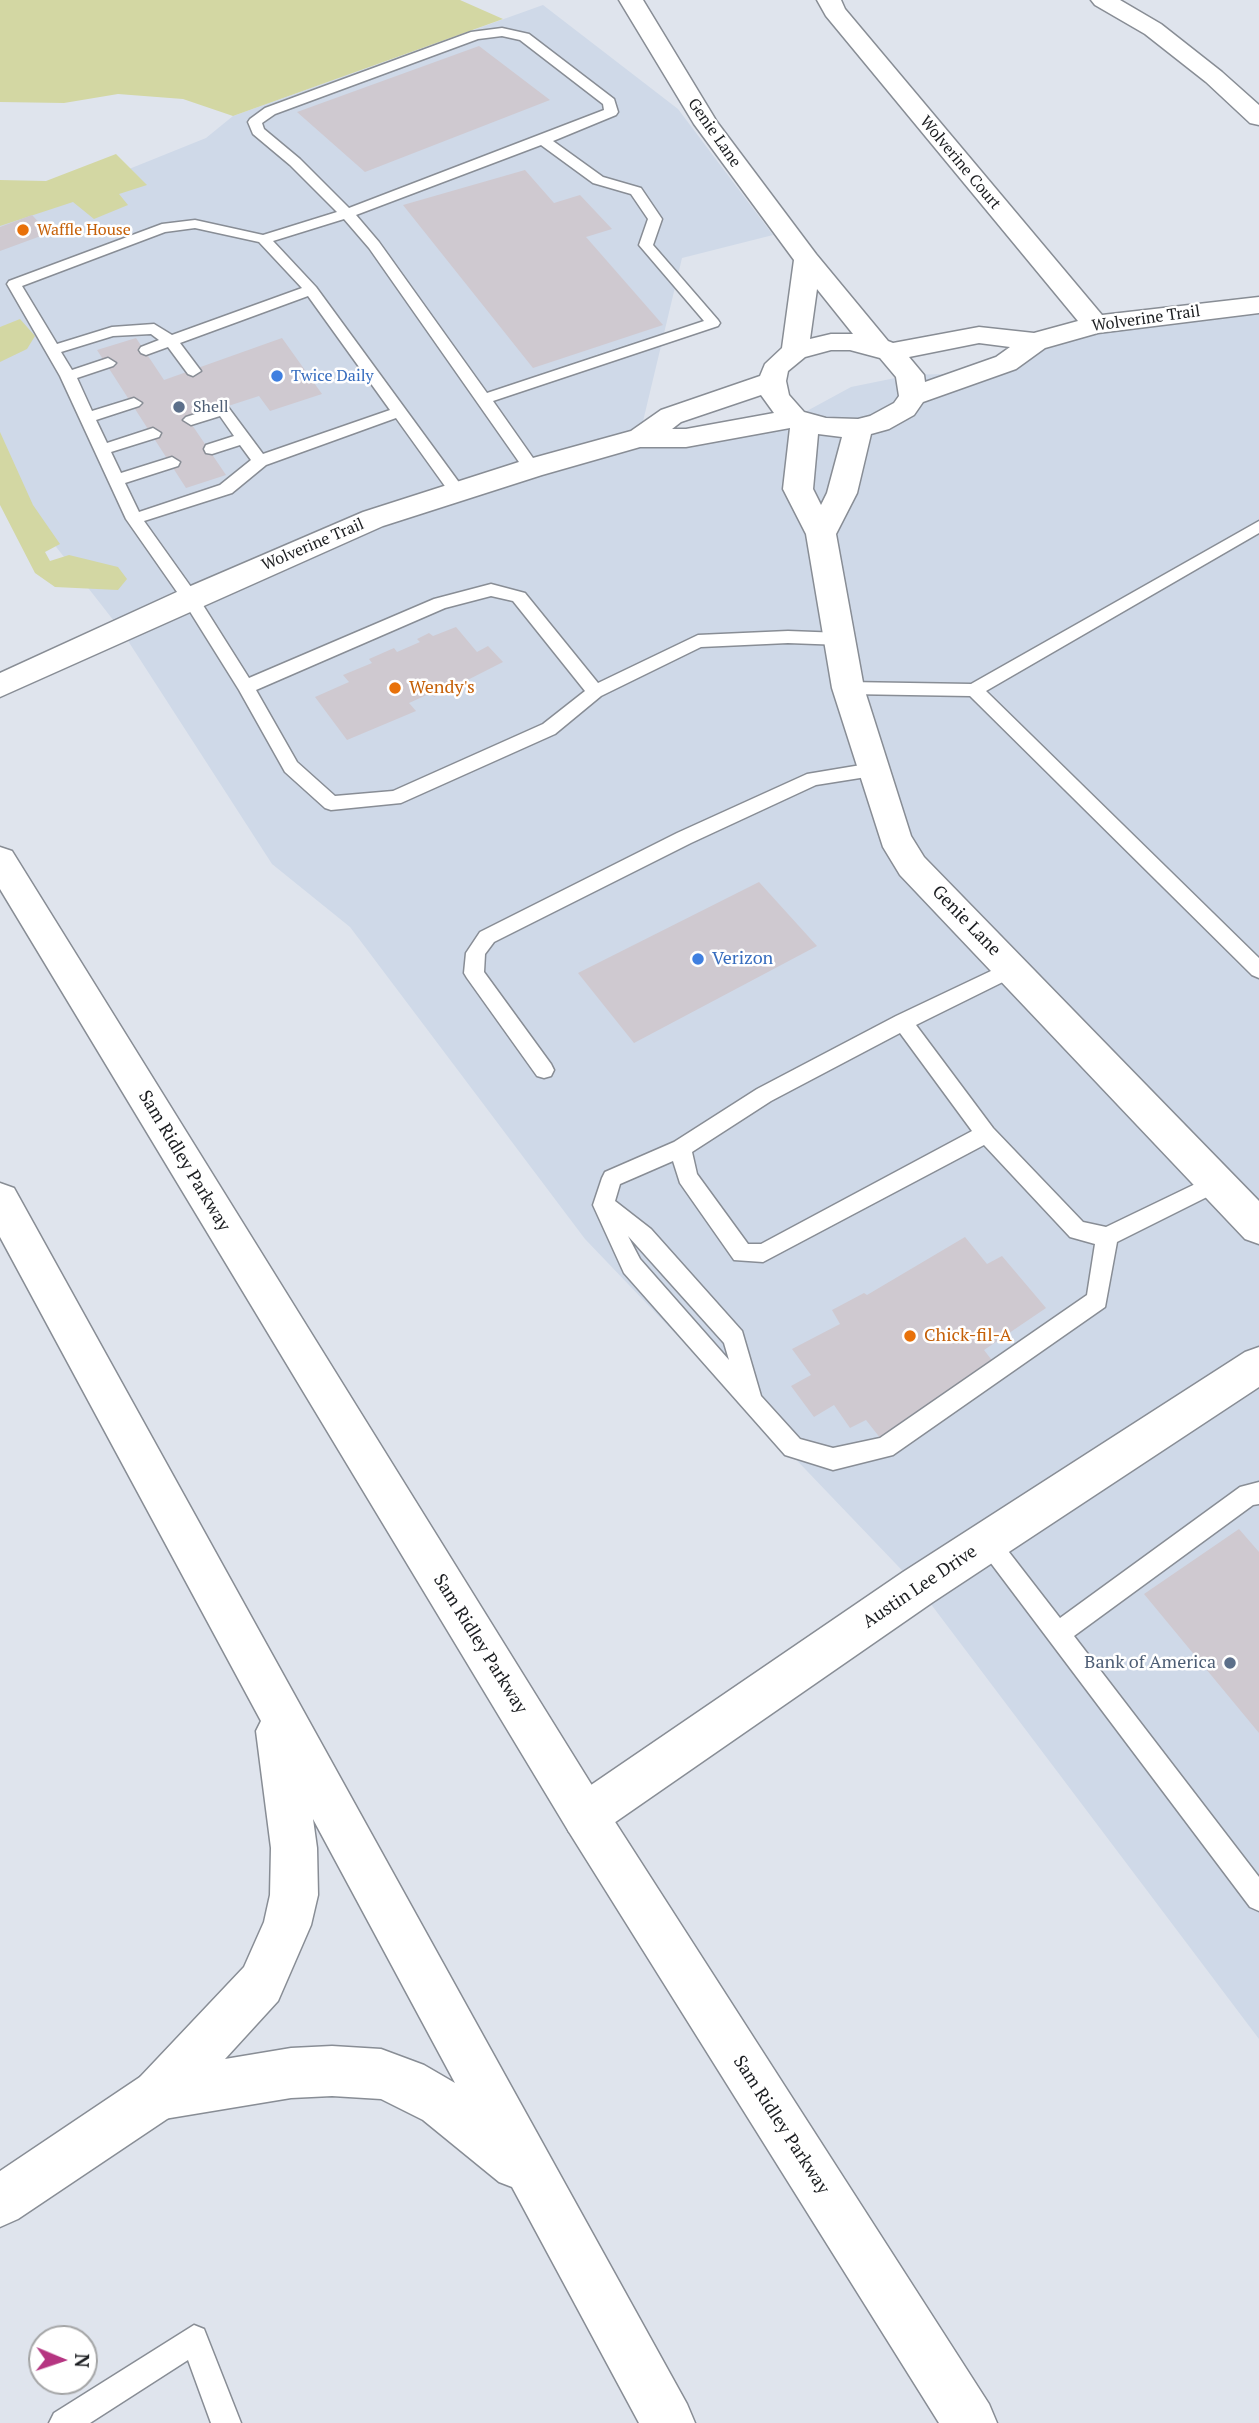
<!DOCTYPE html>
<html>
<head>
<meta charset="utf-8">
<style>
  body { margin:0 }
  #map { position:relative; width:1259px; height:2423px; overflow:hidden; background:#dfe4ed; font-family:"PT Serif",serif }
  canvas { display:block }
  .north { position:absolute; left:28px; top:2325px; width:70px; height:70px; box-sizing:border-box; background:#fff; border:2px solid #a4a5a6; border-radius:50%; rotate:92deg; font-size:19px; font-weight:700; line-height:28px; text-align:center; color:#1b1d20 }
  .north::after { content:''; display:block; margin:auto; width:24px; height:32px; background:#b53581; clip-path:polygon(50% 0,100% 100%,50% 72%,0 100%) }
</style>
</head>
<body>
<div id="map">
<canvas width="1259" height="2423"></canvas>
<div class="north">N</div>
</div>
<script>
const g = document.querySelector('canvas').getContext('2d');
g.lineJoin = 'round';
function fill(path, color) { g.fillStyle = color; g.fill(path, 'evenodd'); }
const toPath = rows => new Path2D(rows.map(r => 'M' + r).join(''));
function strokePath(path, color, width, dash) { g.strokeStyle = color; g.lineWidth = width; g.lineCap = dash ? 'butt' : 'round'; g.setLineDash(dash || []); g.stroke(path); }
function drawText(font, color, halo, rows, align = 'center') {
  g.font = font + ' "PT Serif",serif'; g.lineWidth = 5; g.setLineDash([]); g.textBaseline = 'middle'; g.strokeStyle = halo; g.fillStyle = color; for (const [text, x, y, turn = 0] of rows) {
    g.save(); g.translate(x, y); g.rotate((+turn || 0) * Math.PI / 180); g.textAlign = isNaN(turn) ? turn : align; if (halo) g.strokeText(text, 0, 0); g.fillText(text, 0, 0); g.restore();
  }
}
const built = toPath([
  [543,5,678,109,773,235,682,258,639,438,794,418,851,387,910,375,944,374,1035,342,1259,305,1259,2039,918,1587,585,1239,350,927,272,864,121,630,0,475,0,221,206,138,233,116]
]);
const green = toPath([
  [0,0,460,0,503,19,233,116,183,99,118,94,64,103,0,102],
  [116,154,147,185,119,194,128,205,94,219,73,202,0,226,0,180,46,181],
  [20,319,35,336,27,349,0,362,0,327],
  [0,432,33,505,60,544,45,552,50,561,69,555,118,567,127,579,118,590,55,587,35,573,0,505]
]);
const building = toPath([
  [479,46,550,100,365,172,297,112],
  [525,170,554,203,580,195,612,229,586,237,663,325,533,368,403,205],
  [32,215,49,233,0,251,0,227],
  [136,338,164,380,282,338,322,394,270,411,259,396,188,419,226,475,186,488,97,350],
  [456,627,477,652,488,646,503,662,434,697,431,693,409,703,416,711,347,740,315,697,349,682,343,675,372,663,369,659,394,648,397,652,420,642,417,639,429,633,433,636],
  [759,882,817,946,634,1043,578,973],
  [965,1237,987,1264,1002,1256,1046,1308,984,1350,997,1367,881,1439,866,1420,850,1428,834,1405,814,1417,791,1386,811,1375,792,1349,840,1324,832,1310,864,1293,867,1295],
  [1239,1529,1259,1552,1259,1733,1144,1594]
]);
const lane = toPath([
  [502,28,529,34,614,99,618,112,616,115,553,141,603,177,641,188,662,219,653,245,718,320,720,323,718,326,493,401,540,468,532,473,526,472,369,248,344,219,273,241,316,287,466,492,464,496,452,496,396,418,266,465,232,493,144,521,196,594,249,678,434,599,491,584,525,593,598,683,698,635,788,631,842,633,851,639,842,645,788,643,701,647,601,696,555,734,401,803,331,810,325,808,285,772,239,690,184,602,126,519,60,376,7,284,9,281,162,224,195,220,263,235,337,212,290,165,253,134,248,122,250,119,265,108,471,32,502,28],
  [502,36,520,40,603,104,604,110,349,208,300,159,264,129,262,123,275,114,478,39,502,36],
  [541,145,593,183,631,194,648,219,639,245,704,321,487,393,379,242,356,215,541,145],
  [195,228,259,242,302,288,172,335,154,324,112,327,57,344,22,286,165,232,195,228],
  [308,296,390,410,263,454,228,407,223,405,186,417,183,420,191,425,220,416,234,436,206,445,204,449,206,453,212,454,240,445,251,460,220,485,139,512,125,483,178,466,180,462,172,457,121,473,111,452,159,437,161,433,153,428,107,443,96,420,139,406,142,403,134,398,92,411,77,378,113,366,116,363,108,358,72,370,61,352,113,336,151,334,159,340,141,347,139,350,141,353,146,355,168,347,188,374,193,376,201,371,180,343,308,296],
  [491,596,513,601,585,691,543,724,393,791,335,796,297,762,256,690,445,608,491,596],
  [1259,521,1259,533,986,691,1259,958,1259,978,1252,975,970,696,848,694,839,688,848,682,971,684,1259,521],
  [873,763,879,765,882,770,879,775,816,785,691,843,494,942,485,954,484,972,551,1064,554,1070,551,1076,544,1078,537,1076,467,978,464,973,466,953,480,932,677,833,807,774,873,763],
  [1012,961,1019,964,1022,969,1019,974,916,1025,993,1128,1083,1222,1106,1227,1216,1174,1223,1177,1226,1183,1223,1189,1117,1242,1105,1307,893,1455,833,1470,785,1455,624,1273,593,1205,602,1178,605,1172,674,1142,757,1089,896,1016,1012,961],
  [900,1033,972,1131,761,1244,748,1244,697,1174,692,1152,771,1101,900,1033],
  [984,1145,1070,1237,1095,1244,1087,1295,880,1438,833,1448,800,1439,761,1396,742,1331,651,1229,615,1201,620,1184,673,1161,680,1183,734,1260,763,1262,984,1145],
  [628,1236,724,1343,729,1360,640,1259,628,1236],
  [1259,1482,1259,1504,1253,1505,1074,1636,1259,1877,1259,1911,1250,1907,975,1542,979,1534,987,1531,995,1534,1060,1618,1240,1487,1259,1482],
  [194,2325,204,2329,241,2423,211,2423,188,2360,90,2423,49,2423,54,2413,194,2325]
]);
const street = toPath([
  [619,0,643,0,717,122,816,254,888,341,893,343,979,327,1034,333,1078,321,826,16,817,0,841,0,845,9,1102,315,1259,297,1259,313,1098,333,1045,348,1016,369,923,402,914,415,889,429,871,434,857,493,836,534,864,688,911,836,924,857,1259,1201,1259,1244,1245,1239,900,875,883,847,832,688,806,534,783,489,790,428,686,447,640,447,542,475,383,526,0,697,0,673,179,591,363,512,522,461,631,431,661,410,760,376,765,364,782,348,794,260,694,124,619,0],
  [817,289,853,334,831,334,810,339,817,289],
  [979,343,1010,347,996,357,925,382,924,375,909,357,979,343],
  [831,350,850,350,880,358,896,377,899,396,894,403,870,416,858,419,826,418,804,412,789,395,786,381,788,371,805,357,831,350],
  [761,395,774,413,686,429,672,429,681,422,761,395],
  [818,434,842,437,827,493,821,505,813,489,818,434],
  [1091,0,1120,0,1161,24,1222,72,1259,105,1259,125,1250,123,1206,82,1145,34,1095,5,1091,0],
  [1259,1347,1259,1387,933,1602,601,1832,585,1839,569,1832,562,1816,569,1800,903,1572,1245,1352,1259,1347],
  [158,2070,176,2077,183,2095,176,2113,18,2219,0,2227,0,2171,140,2077,158,2070]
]);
const primary = toPath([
  [0,847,12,851,601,1800,989,2404,997,2423,939,2423,569,1832,0,889,0,847],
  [0,1183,14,1188,687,2404,695,2423,639,2423,512,2187,499,2182,423,2120,381,2099,332,2096,291,2098,158,2120,140,2113,133,2095,140,2077,244,1967,264,1922,270,1895,271,1848,256,1731,261,1721,0,1237,0,1183],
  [313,1819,455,2083,424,2065,381,2049,332,2046,291,2048,225,2059,278,2001,311,1925,318,1895,317,1848,313,1819]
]);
const markers = [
  [23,230,7,"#e8710a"],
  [277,376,7,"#3f7fe0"],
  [179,407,7,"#5c6f8a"],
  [395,688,7,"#e8710a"],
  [698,959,7,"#3f7fe0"],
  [910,1336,7,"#e8710a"],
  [1230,1663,7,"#5c6f8a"]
];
const farStreetnames = [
  ["Genie Lane",714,133,55],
  ["Wolverine Court",960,163,50],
  ["Wolverine Trail",1146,319,-8],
  ["Wolverine Trail",313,545,-23]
];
const farFoodnames = [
  ["Waffle House",37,230]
];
const farShopnames = [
  ["Twice Daily",291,376]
];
const farServicenames = [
  ["Shell",193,407]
];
const foodNames = [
  ["Wendy's",409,688],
  ["Chick-fil-A",924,1336]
];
const streetNames = [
  ["Genie Lane",966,921,46],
  ["Sam Ridley Parkway",184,1161,59],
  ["Austin Lee Drive",920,1587,-34],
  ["Sam Ridley Parkway",480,1644,58],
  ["Sam Ridley Parkway",781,2125,57]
];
const shopNames = [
  ["Verizon",712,959]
];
const serviceNames = [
  ["Bank of America",1216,1663]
];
fill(built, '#cfd9e8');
fill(green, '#d3d7a3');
fill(building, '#cfc9d0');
strokePath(lane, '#888d95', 3);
strokePath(street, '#888d95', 3);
strokePath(primary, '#888d95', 3);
fill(lane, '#fff');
fill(street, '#fff');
fill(primary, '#fff');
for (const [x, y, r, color] of markers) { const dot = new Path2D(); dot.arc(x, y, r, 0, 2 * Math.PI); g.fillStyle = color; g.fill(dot); strokePath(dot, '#fff', 2.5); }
drawText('16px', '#1b1d20', '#fff', farStreetnames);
drawText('16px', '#c56008', '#fff', farFoodnames, 'left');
drawText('16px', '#366cbe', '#fff', farShopnames, 'left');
drawText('16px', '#4e5e75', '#fff', farServicenames, 'left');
drawText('18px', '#c56008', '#fff', foodNames, 'left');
drawText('18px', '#1b1d20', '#fff', streetNames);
drawText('18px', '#366cbe', '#fff', shopNames, 'left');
drawText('18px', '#4e5e75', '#fff', serviceNames, 'right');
</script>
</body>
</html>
